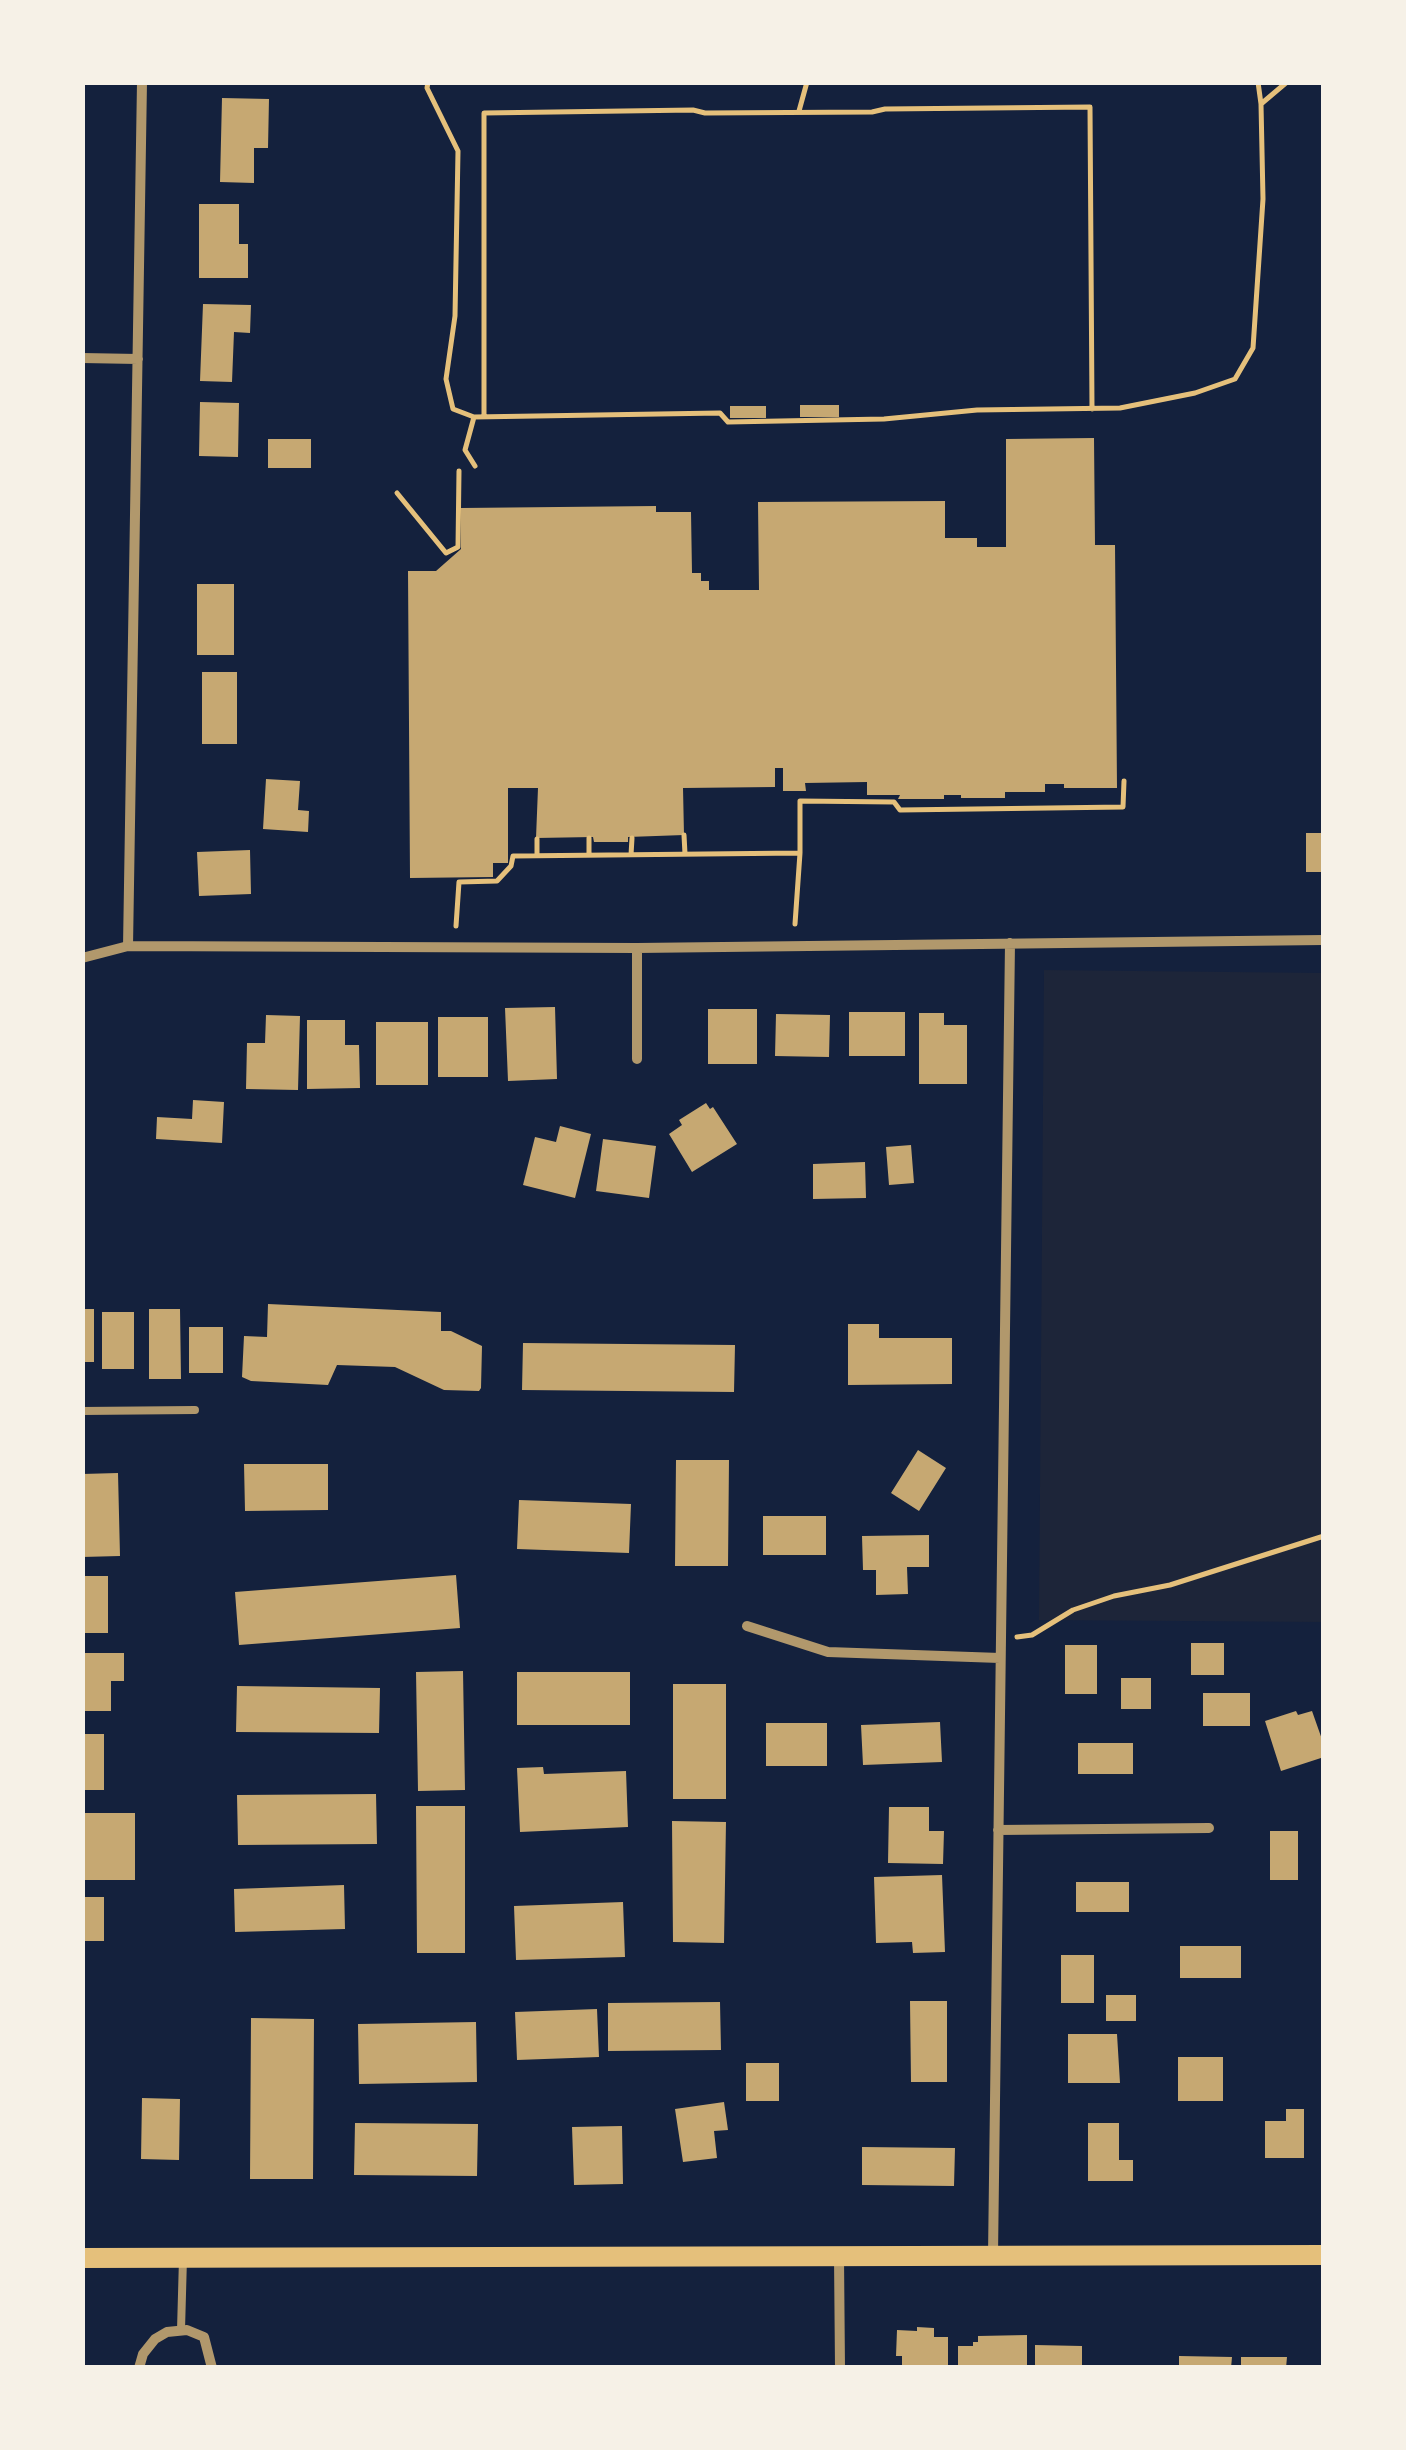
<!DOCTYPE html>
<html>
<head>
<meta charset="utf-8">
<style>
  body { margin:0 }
  #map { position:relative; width:1406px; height:2450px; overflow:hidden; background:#14213d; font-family:Karla,sans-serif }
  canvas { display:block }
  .frame { position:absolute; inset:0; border:85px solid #f6f1e7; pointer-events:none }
</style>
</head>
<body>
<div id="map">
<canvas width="1406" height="2450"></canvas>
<div class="frame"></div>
</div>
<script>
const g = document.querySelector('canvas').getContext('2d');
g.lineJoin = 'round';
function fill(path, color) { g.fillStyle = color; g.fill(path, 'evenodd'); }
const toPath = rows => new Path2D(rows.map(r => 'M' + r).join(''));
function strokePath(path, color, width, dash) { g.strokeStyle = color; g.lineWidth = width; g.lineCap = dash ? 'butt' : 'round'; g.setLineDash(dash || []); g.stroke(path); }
const green = toPath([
  [1044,970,1323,973,1323,1622,1039,1620]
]);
const building = toPath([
  [222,98,269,99,268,148,254,148,254,183,220,182],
  [199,204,239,204,239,244,248,244,248,278,199,278],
  [203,304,251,305,250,333,234,332,232,382,200,381],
  [200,402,239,403,238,457,199,456],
  [800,405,839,405,839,417,800,417],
  [730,406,766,406,766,418,730,418],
  [1094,438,1095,545,1115,545,1117,788,1064,788,1064,784,1045,784,1045,792,1005,792,1005,798,961,798,961,795,944,795,944,799,898,799,900,795,867,795,867,782,805,783,806,791,783,791,783,768,775,768,775,787,683,788,684,835,628,837,628,842,594,842,593,837,536,838,538,788,508,788,508,863,493,863,493,877,410,878,408,571,436,571,461,549,461,508,656,506,656,512,691,512,692,573,701,573,701,581,709,581,709,590,759,590,758,502,945,501,945,538,977,538,977,547,1006,547,1006,439],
  [268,439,311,439,311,468,268,468],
  [197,584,234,584,234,655,197,655],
  [202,672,237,672,237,744,202,744],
  [266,779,300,781,298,810,309,811,308,832,263,829],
  [1306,833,1324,833,1324,872,1306,872],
  [250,850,251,894,199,896,197,852],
  [555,1007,557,1079,508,1081,505,1008],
  [708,1009,757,1009,757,1064,708,1064],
  [849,1012,905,1012,905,1056,849,1056],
  [919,1013,944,1013,944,1025,967,1025,967,1084,919,1084],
  [776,1014,830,1015,829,1057,775,1056],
  [266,1015,300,1016,298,1090,246,1089,247,1043,265,1043],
  [438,1017,488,1017,488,1077,438,1077],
  [307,1020,345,1020,345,1045,359,1045,360,1088,307,1089],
  [376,1022,428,1022,428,1085,376,1085],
  [193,1100,224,1102,222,1143,156,1139,157,1117,192,1119],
  [706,1103,710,1109,713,1107,737,1144,692,1172,669,1134,682,1125,679,1120],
  [560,1126,591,1134,575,1198,523,1185,535,1137,556,1142],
  [603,1139,656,1146,649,1198,596,1191],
  [911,1145,914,1183,889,1185,886,1147],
  [865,1162,866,1198,813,1199,813,1164],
  [268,1304,441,1312,441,1331,451,1331,482,1346,481,1388,479,1391,444,1390,395,1367,337,1365,328,1385,251,1381,242,1377,244,1336,267,1337],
  [82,1309,94,1309,94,1362,82,1362],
  [149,1309,180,1309,181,1379,149,1379],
  [102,1312,134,1312,134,1369,102,1369],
  [848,1324,879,1324,879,1338,952,1338,952,1384,848,1385],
  [189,1327,223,1327,223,1373,189,1373],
  [523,1343,735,1345,734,1392,522,1390],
  [918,1450,946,1468,919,1511,891,1493],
  [676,1460,729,1460,728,1566,675,1566],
  [244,1464,328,1464,328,1510,245,1511],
  [118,1473,120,1556,82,1557,82,1474],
  [519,1500,631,1504,629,1553,517,1549],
  [763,1516,826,1516,826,1555,763,1555],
  [929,1535,929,1567,907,1567,908,1594,876,1595,876,1570,863,1570,862,1536],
  [456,1575,460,1628,239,1645,235,1592],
  [82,1576,108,1576,108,1633,82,1633],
  [1191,1643,1224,1643,1224,1675,1191,1675],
  [1065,1645,1097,1645,1097,1694,1065,1694],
  [82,1653,124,1653,124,1681,111,1681,111,1711,82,1711],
  [463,1671,465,1790,418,1791,416,1672],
  [517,1672,630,1672,630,1725,517,1725],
  [1121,1678,1151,1678,1151,1709,1121,1709],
  [673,1684,726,1684,726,1799,673,1799],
  [237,1686,380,1688,379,1733,236,1732],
  [1203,1693,1250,1693,1250,1726,1203,1726],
  [1296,1711,1298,1715,1312,1711,1324,1745,1324,1757,1281,1771,1265,1721],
  [940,1722,942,1762,863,1765,861,1725],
  [766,1723,827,1723,827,1766,766,1766],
  [82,1734,104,1734,104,1790,82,1790],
  [1078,1743,1133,1743,1133,1774,1078,1774],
  [543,1767,544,1774,626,1771,628,1827,520,1832,517,1768],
  [376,1794,377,1844,238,1845,237,1795],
  [416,1806,465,1806,465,1953,417,1953],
  [889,1807,929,1807,929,1831,944,1831,943,1864,888,1863],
  [82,1813,135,1813,135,1880,82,1880],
  [672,1821,726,1822,724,1943,673,1942],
  [1270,1831,1298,1831,1298,1880,1270,1880],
  [942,1875,945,1952,913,1953,912,1942,876,1943,874,1877],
  [1076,1882,1129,1882,1129,1912,1076,1912],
  [344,1885,345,1929,235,1932,234,1889],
  [82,1897,104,1897,104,1941,82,1941],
  [623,1902,625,1957,516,1960,514,1906],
  [1180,1946,1241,1946,1241,1978,1180,1978],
  [1061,1955,1094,1955,1094,2003,1061,2003],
  [1106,1995,1136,1995,1136,2021,1106,2021],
  [910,2001,947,2001,947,2082,911,2082],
  [720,2002,721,2050,608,2051,608,2003],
  [597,2009,599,2057,517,2060,515,2012],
  [251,2018,314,2019,313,2179,250,2179],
  [476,2022,477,2082,359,2084,358,2024],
  [1068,2034,1117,2034,1120,2083,1068,2083],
  [1178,2057,1223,2057,1223,2101,1178,2101],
  [746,2063,779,2063,779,2101,746,2101],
  [142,2098,180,2099,179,2160,141,2159],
  [724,2102,728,2130,714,2131,717,2158,683,2162,675,2109],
  [1286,2109,1304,2109,1304,2158,1265,2158,1265,2121,1286,2121],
  [355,2123,478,2124,477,2176,354,2175],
  [1088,2123,1119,2123,1119,2160,1133,2160,1133,2181,1088,2181],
  [622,2126,623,2184,574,2185,572,2127],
  [862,2147,955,2148,954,2186,862,2185],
  [917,2327,934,2328,934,2337,948,2337,948,2368,902,2368,902,2356,896,2356,897,2330,917,2331],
  [1027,2335,1027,2368,958,2368,958,2346,973,2346,973,2342,978,2342,978,2336],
  [1035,2345,1082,2346,1082,2368,1035,2368],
  [1179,2356,1232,2357,1231,2368,1179,2368],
  [1241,2357,1287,2357,1286,2368,1241,2368]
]);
const path = toPath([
  [428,82,427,88,458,151,455,316,446,379,453,409,474,417],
  [1258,82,1261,104,1287,82],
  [799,111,807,82],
  [484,417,484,113,693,110,705,113,872,112,885,109,1090,107,1092,409],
  [475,466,465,450,474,417,720,413,728,422,884,419,977,410,1120,408,1195,393,1235,379,1253,348,1263,199,1261,104],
  [397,493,446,553,458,547,459,471],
  [684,835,685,854],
  [537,839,537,855],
  [589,855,589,838],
  [631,855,632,838],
  [795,924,800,853],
  [456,926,459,882,497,881,511,866,513,856,800,853,800,801,894,802,900,810,1123,807,1124,781],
  [1017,1637,1032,1635,1073,1610,1114,1596,1170,1585,1324,1536]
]);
const service = toPath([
  [82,1411,195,1410],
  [181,2330,183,2258]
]);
const minor = toPath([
  [82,358,138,359],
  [128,946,142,82],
  [637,948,637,1059],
  [82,958,128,946,637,948,1324,940],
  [747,1626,828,1652,1000,1658],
  [998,1830,1209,1828],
  [993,2255,1010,943],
  [839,2257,840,2368],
  [139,2368,143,2354,155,2339,167,2332,187,2330,204,2337,212,2368]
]);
const secondary = toPath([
  [82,2258,1324,2255]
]);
fill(green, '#1d2539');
fill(building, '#c6a872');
strokePath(path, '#e5c07b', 5);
strokePath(service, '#b1986c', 8);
strokePath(minor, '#b1986c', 10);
strokePath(secondary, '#e5c07b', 20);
</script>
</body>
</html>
